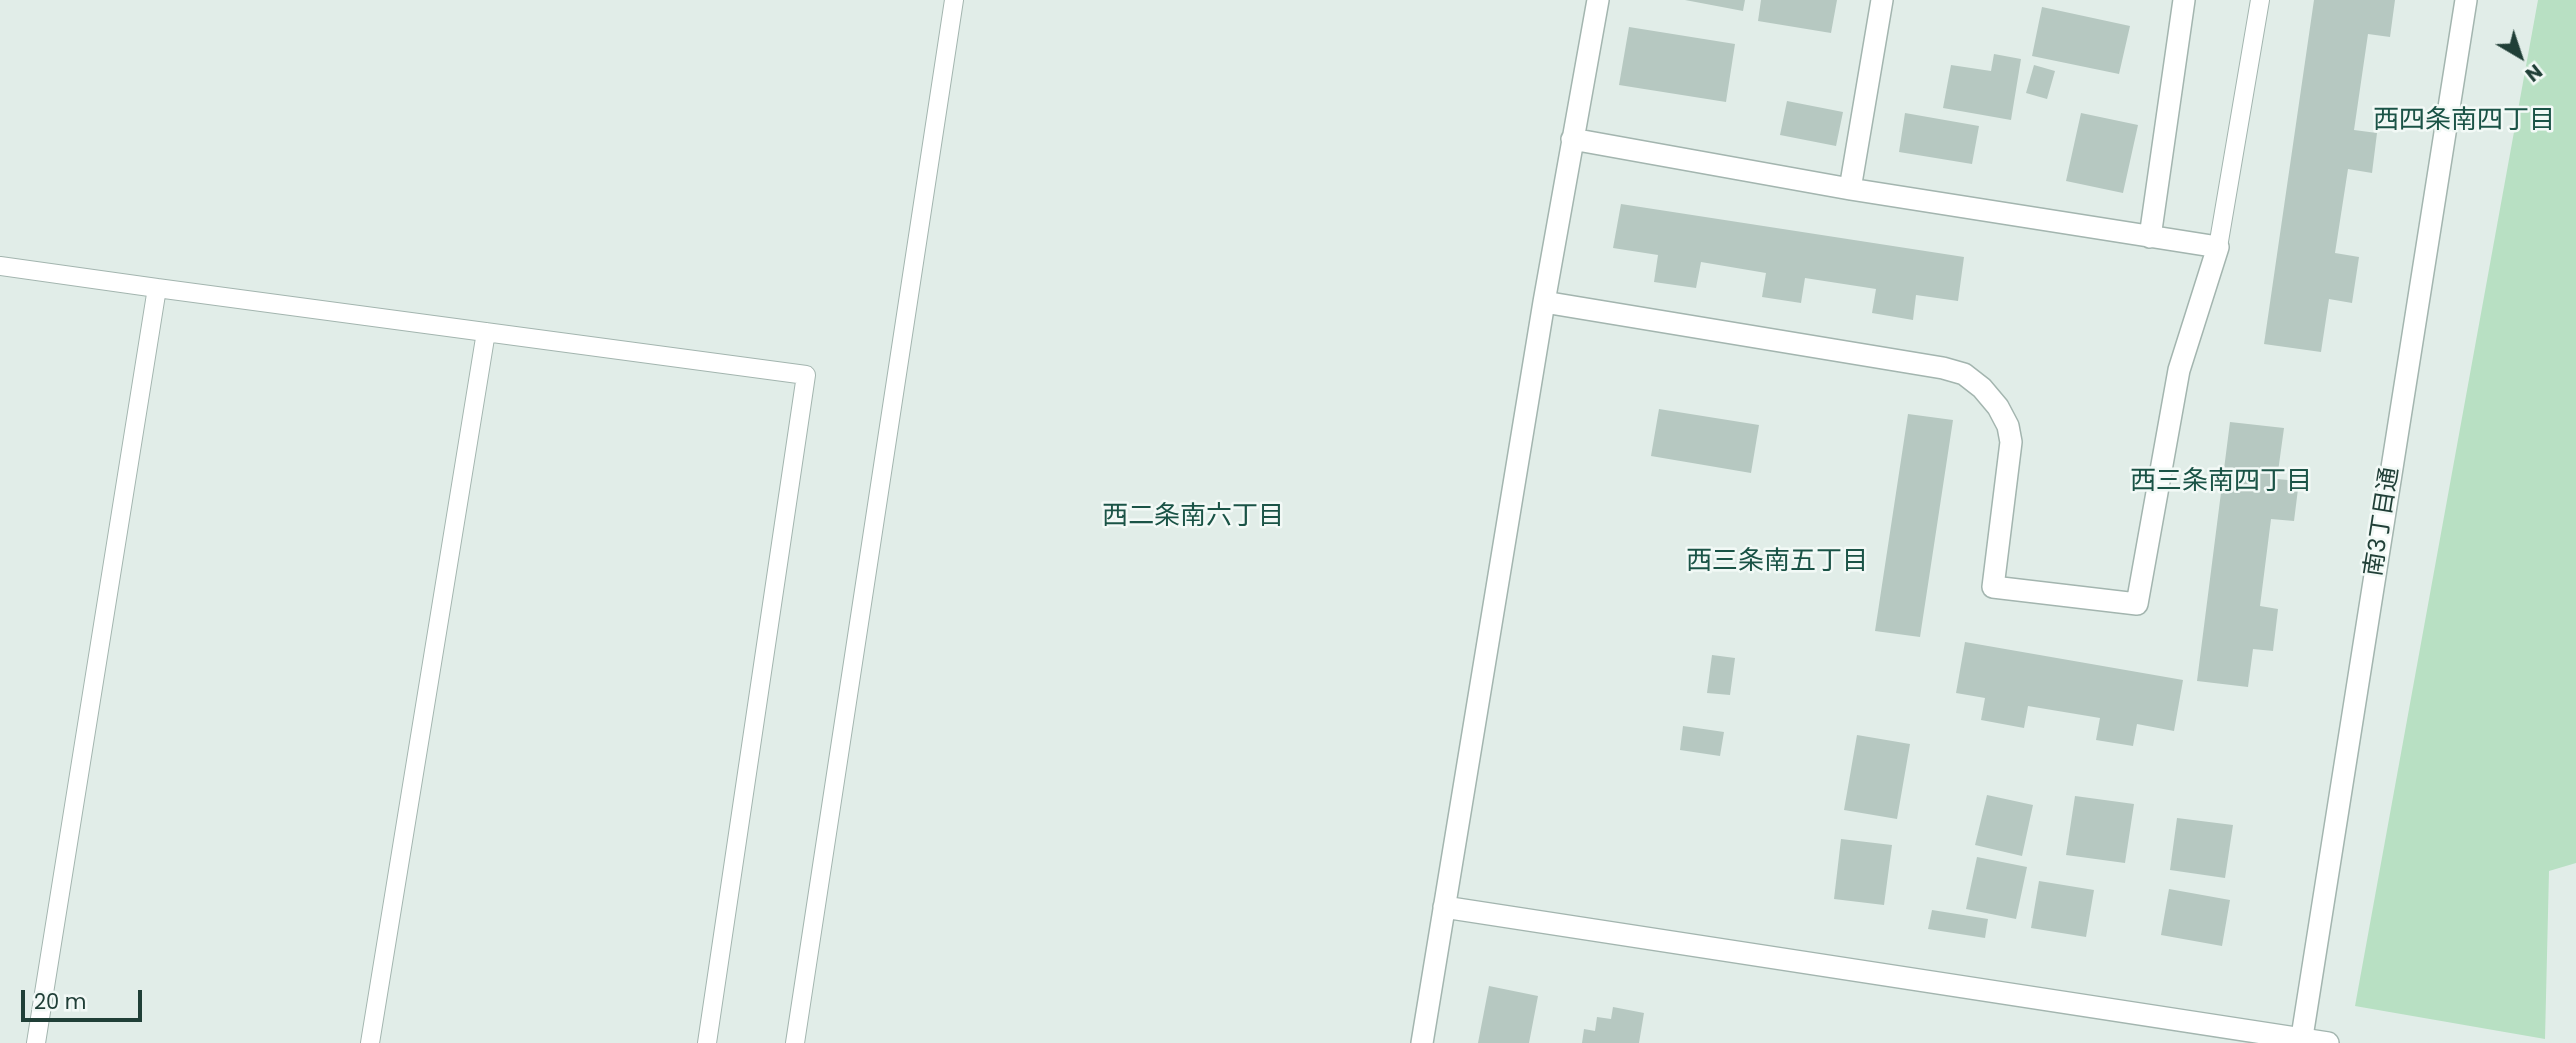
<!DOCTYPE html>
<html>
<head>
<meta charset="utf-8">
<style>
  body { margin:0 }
  #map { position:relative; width:2576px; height:1043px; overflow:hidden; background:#e1ede8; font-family:Poppins,sans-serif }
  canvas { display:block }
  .north { position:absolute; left:2485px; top:21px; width:70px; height:70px; -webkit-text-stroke:5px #f2f9f6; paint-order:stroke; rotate:141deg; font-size:19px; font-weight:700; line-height:28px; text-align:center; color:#203f37 }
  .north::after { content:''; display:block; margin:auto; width:24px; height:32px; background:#203f37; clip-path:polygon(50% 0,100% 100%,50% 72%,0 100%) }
  .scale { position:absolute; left:21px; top:990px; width:121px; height:32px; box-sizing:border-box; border:4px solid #203f37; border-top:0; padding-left:9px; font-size:21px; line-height:24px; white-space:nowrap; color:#203f37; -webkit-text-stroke:5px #f2f9f6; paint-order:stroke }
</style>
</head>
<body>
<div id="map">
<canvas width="2576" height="1043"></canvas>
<div class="north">N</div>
<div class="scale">20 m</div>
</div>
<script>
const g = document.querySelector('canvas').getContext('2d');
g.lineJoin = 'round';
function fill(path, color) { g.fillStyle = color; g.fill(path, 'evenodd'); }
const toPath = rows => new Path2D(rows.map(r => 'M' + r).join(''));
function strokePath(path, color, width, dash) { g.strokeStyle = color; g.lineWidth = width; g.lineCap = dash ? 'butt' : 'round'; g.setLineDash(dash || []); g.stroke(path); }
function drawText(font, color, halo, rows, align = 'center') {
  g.font = font + ' Poppins,"Noto Sans JP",sans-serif'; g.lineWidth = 5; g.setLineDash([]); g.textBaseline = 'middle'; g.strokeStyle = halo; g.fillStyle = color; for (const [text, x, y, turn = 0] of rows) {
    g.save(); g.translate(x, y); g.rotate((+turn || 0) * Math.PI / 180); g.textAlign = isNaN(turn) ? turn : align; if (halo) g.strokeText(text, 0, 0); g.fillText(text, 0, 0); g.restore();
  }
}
const green = toPath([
  [2538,0,2576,0,2576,863,2549,871,2545,1039,2355,1006]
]);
const building = toPath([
  [1685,0,1745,0,1743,11],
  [1761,0,1837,0,1831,33,1758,21],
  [2314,0,2395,0,2390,37,2368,34,2354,130,2377,133,2372,173,2348,169,2335,253,2359,257,2352,303,2329,299,2321,352,2264,344],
  [2042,7,2130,26,2119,74,2032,56],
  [1629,27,1735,44,1726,102,1619,85],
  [1994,54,2021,59,2011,120,1943,108,1951,65,1991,71],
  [2034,65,2055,71,2047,99,2026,93],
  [1787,101,1843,112,1836,146,1780,135],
  [1905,113,1979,126,1972,164,1899,152],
  [2081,113,2138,125,2123,193,2066,181],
  [1621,204,1964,257,1958,301,1916,295,1913,320,1872,313,1876,289,1805,278,1801,303,1762,297,1766,273,1701,262,1696,288,1654,282,1658,255,1613,248],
  [1659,409,1759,425,1751,473,1651,456],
  [1908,414,1953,420,1920,637,1875,631],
  [2230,422,2284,428,2277,479,2299,481,2294,521,2271,519,2260,606,2278,609,2273,651,2253,649,2248,687,2197,681],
  [1965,642,2183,680,2174,731,2137,724,2133,746,2096,740,2100,718,2028,706,2024,728,1981,720,1985,698,1956,693],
  [1712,655,1735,658,1730,695,1707,693],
  [1683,726,1724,732,1720,756,1680,750],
  [1857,735,1910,744,1897,819,1844,810],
  [1987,795,2033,805,2022,856,1975,845],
  [2075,796,2134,804,2125,863,2066,855],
  [2177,818,2233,825,2225,878,2170,870],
  [1841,839,1892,845,1884,905,1834,899],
  [1977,857,2027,867,2016,919,1966,909],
  [2039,881,2094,890,2086,937,2031,928],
  [2169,889,2230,900,2222,946,2161,935],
  [1932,910,1988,919,1985,938,1928,929],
  [1489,986,1538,996,1529,1043,1478,1043],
  [1613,1007,1644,1013,1639,1043,1582,1043,1584,1029,1595,1031,1597,1017,1611,1019]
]);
const service = toPath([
  [2218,247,2260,0],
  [0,266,157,288,36,1043],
  [157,288,806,375,707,1043],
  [370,1043,486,332],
  [795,1043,954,0]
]);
const minor = toPath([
  [1850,189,1882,0],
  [2150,237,2184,0],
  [1544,302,1943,368,1964,374,1982,388,1998,407,2008,426,2011,442,1993,587,2137,604,2179,370,2218,247,1850,189,1572,139],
  [1444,907,2328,1043],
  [1422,1043,1544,302,1598,0]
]);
const tertiary = toPath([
  [2301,1043,2466,0]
]);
const streetNames = [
  ["南3丁目通",2383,522,-81]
];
const neighbourhoodNames = [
  ["西四条南四丁目",2464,121],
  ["西三条南四丁目",2221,482],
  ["西二条南六丁目",1193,517],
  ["西三条南五丁目",1777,562]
];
fill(green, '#b8e0c3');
fill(building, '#b6c8c1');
strokePath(service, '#a3b5af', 20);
strokePath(minor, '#a3b5af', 24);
strokePath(tertiary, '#a3b5af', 24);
strokePath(service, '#fff', 18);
strokePath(minor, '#fff', 21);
strokePath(tertiary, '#fff', 21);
drawText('24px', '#203f37', '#f2f9f6', streetNames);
drawText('26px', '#1a5346', '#f2f9f6', neighbourhoodNames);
</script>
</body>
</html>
